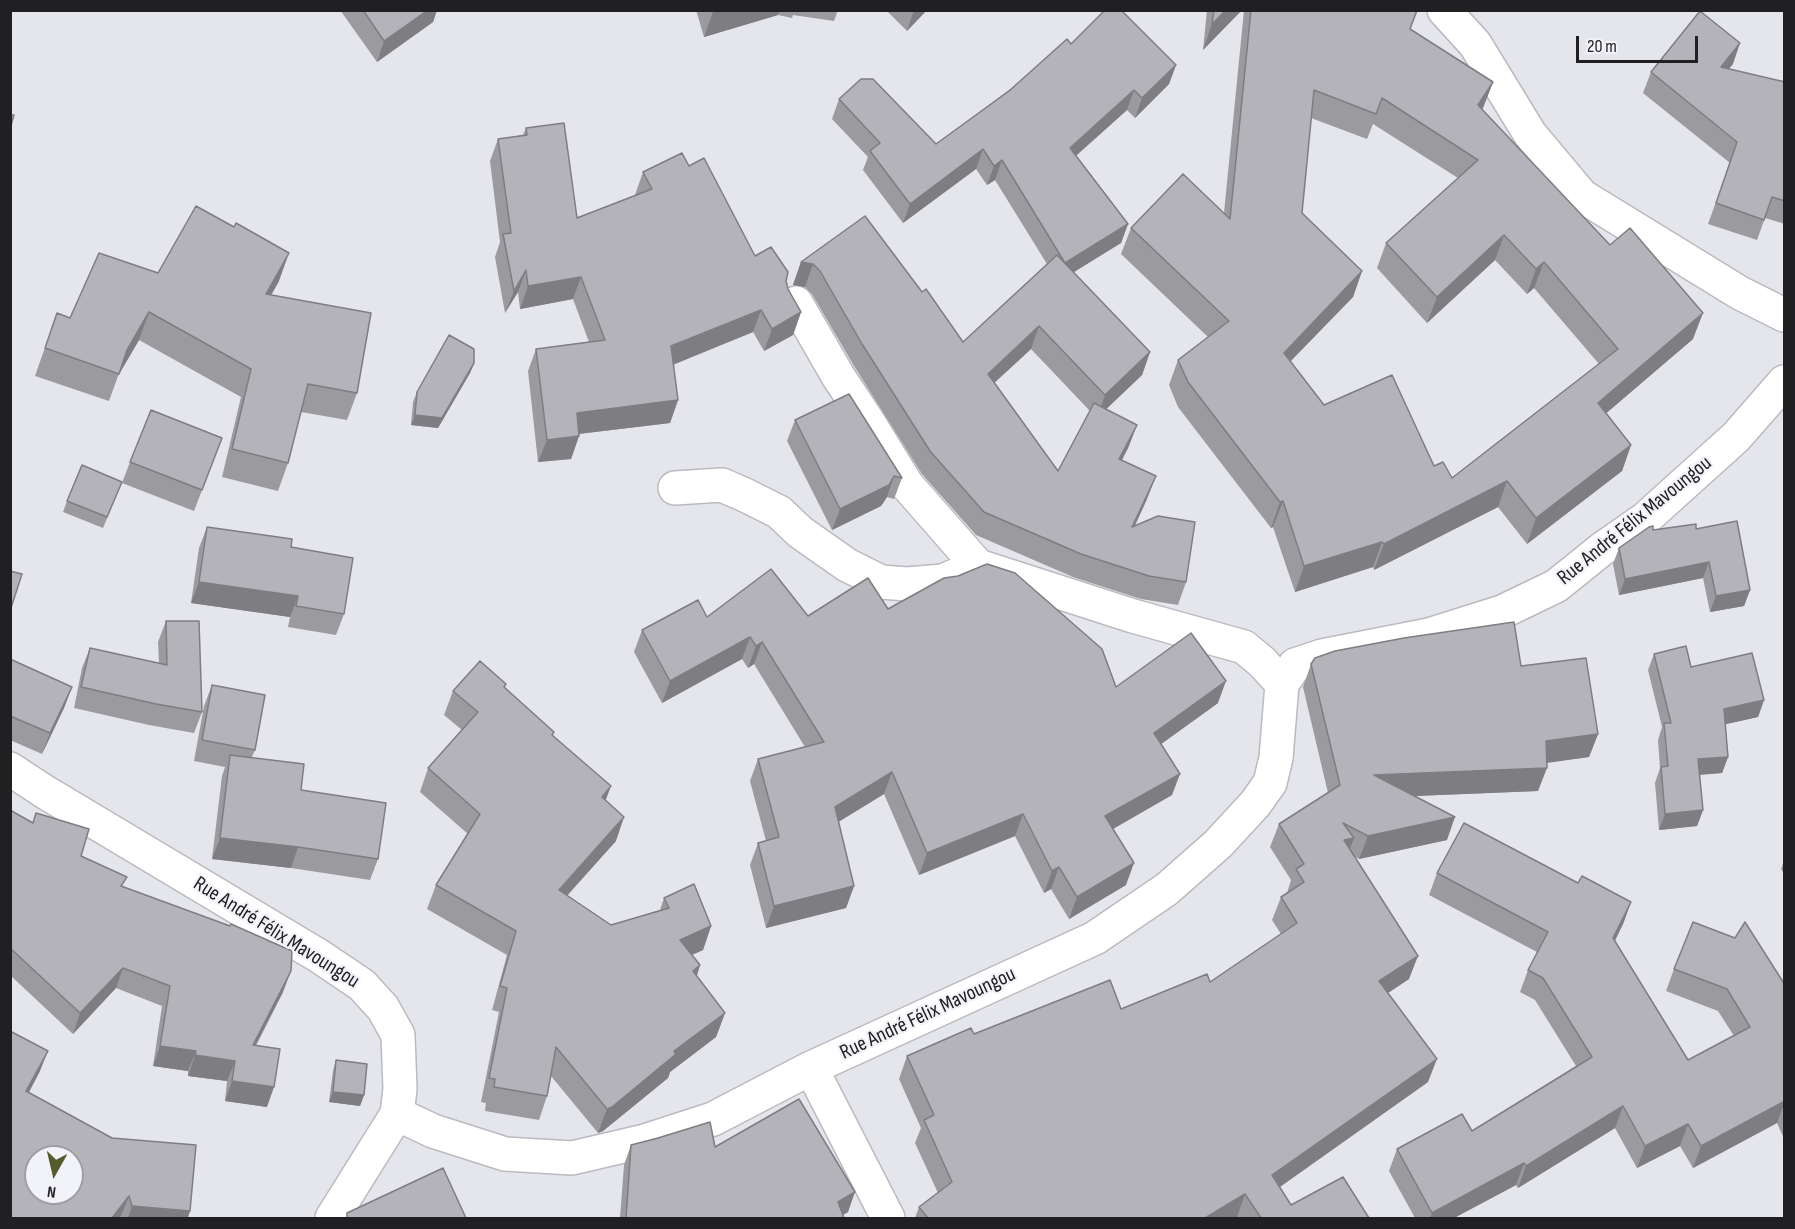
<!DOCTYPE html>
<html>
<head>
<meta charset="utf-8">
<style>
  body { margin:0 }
  #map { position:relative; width:1795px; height:1229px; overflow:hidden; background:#e5e5ec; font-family:"Sofia Sans Condensed",sans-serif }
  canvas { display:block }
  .frame { position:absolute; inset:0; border:12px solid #202022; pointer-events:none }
  .north { position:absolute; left:24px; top:1145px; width:60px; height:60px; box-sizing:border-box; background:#f2f2f9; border:2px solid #9e9ea3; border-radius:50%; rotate:188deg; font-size:16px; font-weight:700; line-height:24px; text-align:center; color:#202022 }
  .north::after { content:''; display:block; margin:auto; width:21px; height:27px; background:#545c2b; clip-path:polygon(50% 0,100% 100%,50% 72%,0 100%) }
  .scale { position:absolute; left:1576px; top:36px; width:122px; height:27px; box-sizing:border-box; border:3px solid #202022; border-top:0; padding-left:8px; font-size:18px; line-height:21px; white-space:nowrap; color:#202022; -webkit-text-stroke:4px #f2f2f9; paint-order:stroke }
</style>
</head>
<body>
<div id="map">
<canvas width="1795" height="1229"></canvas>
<div class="frame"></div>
<div class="north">N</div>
<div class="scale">20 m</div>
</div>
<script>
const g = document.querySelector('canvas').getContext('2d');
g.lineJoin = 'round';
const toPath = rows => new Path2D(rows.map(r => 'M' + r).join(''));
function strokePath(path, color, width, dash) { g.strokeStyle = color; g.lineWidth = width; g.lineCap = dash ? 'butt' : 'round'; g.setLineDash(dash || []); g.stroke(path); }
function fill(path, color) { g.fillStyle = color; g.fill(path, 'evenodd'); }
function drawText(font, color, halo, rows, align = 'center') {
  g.font = font + ' "Sofia Sans Condensed",sans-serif'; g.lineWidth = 4.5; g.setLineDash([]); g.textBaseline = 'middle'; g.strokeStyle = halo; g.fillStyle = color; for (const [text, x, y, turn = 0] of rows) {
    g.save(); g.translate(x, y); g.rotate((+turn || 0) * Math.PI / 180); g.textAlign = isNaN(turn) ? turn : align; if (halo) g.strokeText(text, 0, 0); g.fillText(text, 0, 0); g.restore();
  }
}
const minor = toPath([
  [1444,10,1475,44,1530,134,1582,196,1740,293,1784,315],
  [796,303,838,376,869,423,907,485,978,566],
  [675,488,722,485,745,495,779,512,800,532,847,565,881,582,907,584,943,581,978,566,1133,616,1244,647,1262,662,1282,684],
  [10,769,45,792,319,956,362,985,383,1008,398,1035,400,1089,397,1114,332,1218],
  [811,1068,888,1218],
  [397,1114,433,1131,505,1154,572,1158,645,1141,713,1119,811,1068,1095,938,1167,889,1218,844,1255,804,1270,783,1276,758,1282,684,1295,665,1322,656,1429,635,1502,612,1556,586,1602,549,1645,519,1736,437,1784,382]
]);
const wall = toPath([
  [340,10,437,10,433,22,377,62],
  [696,10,838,10,834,21,793,15,792,18,778,15,704,37],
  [886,10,927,10,907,31],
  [1207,10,1242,10,1203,50],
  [1244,10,1418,10,1410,29,1493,82,1482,110,1693,339,1606,413,1631,445,1622,471,1527,544,1498,507,1374,570,1373,567,1295,592,1273,527,1271,528,1178,407,1169,385,1178,360,1208,337,1121,254,1131,228,1224,213],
  [1311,118,1367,139,1373,124,1458,178,1386,243,1377,268,1427,323,1495,260,1527,294,1534,288,1599,364,1452,478,1434,466,1324,405,1290,362,1353,297,1362,271,1302,213],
  [1071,44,1176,65,1169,84,1135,118,1127,110,1076,156,1128,224,1121,243,1073,272,1150,352,1142,375,1106,409,1137,425,1128,448,1122,460,1147,499,1135,526,1186,582,1178,605,1141,599,1073,577,976,535,922,474,854,366,812,294,805,287,793,285,801,262,865,216,922,292,963,342,1047,264,995,180,987,185,976,169,903,223,863,170,868,157,832,119,839,99,936,144],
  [1031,349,1090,411,1058,471,994,383],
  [1733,64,1728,69,1785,82,1785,224,1765,218,1757,240,1708,224,1730,163,1643,93,1651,72],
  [526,128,577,218,635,195,643,172,689,166,755,256,786,281,788,289,801,312,793,335,764,351,753,332,673,364,678,400,670,423,579,434,579,436,571,459,538,462,528,371,536,349,589,342,573,299,520,309,518,292,505,313,495,257,500,242,490,161,498,139,523,135],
  [158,273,279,281,271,295,357,393,347,420,301,412,288,463,278,491,222,477,241,397,139,340,118,376,109,401,35,376,57,313,70,318],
  [474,363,470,373,438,428,411,425,413,402,417,392],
  [795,420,902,478,894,499,887,497,881,506,832,530,787,441],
  [222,438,194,511,122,483,130,462],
  [122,482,103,528,63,512,67,501],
  [207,527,291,547,344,614,336,635,288,627,290,617,191,603,199,548],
  [1696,529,1750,590,1744,606,1710,612,1703,578,1619,595,1613,564,1619,548,1653,530],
  [888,609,1116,687,1218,703,1161,744,1172,795,1113,829,1126,885,1069,919,1051,889,1044,893,1015,836,919,875,884,794,838,822,854,886,846,908,766,928,750,865,758,843,766,841,750,781,758,759,805,747,754,664,748,668,742,659,662,703,634,652,642,630,707,617,808,616],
  [166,621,202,712,194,733,149,725,74,708,82,668,90,648,159,663,158,642],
  [1654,654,1691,667,1764,700,1758,717,1725,724,1728,757,1722,773,1700,775,1703,810,1697,826,1659,830,1655,783,1660,768,1658,740,1662,727,1648,670],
  [10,659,72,687,64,708,42,754,10,740],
  [1311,664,1521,666,1598,734,1589,757,1547,763,1538,791,1414,796,1447,840,1359,859,1354,856,1409,979,1388,993,1428,1082,1280,1187,1291,1205,1369,1218,1238,1218,1237,1217,1235,1218,915,1218,919,1207,938,1193,915,1143,921,1128,899,1079,907,1056,974,1034,1121,1009,1210,982,1281,934,1272,920,1281,897,1287,893,1291,880,1270,847,1279,824,1328,793,1303,687],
  [212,685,255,750,252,757,301,790,378,859,370,880,291,868,212,859,222,776,225,767,194,761,204,706],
  [505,688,553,736,606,800,616,841,567,896,611,925,660,910,664,898,711,926,703,950,692,955,700,965,697,976,725,1013,716,1037,670,1072,668,1078,603,1131,598,1133,551,1076,547,1096,539,1120,485,1111,486,1103,481,1102,499,1012,492,1010,507,955,427,909,436,885,468,834,420,792,428,768,462,730,444,715,453,691],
  [10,810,81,856,123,887,283,992,256,1046,267,1107,225,1101,227,1081,188,1076,188,1071,153,1066,162,1006,116,988,73,1034,10,975],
  [1785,858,1785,875,1781,869],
  [1437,873,1578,883,1631,902,1623,924,1615,941,1688,1060,1734,1036,1718,1011,1666,991,1674,969,1785,985,1785,1141,1777,1123,1693,1168,1680,1146,1637,1168,1615,1128,1518,1188,1516,1185,1454,1218,1415,1218,1389,1171,1397,1149,1472,1131,1576,1066,1535,1000,1520,992,1528,970,1537,952,1429,895],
  [10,1031,40,1071,29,1092,188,1218,122,1218,121,1216,10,1218],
  [336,1060,364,1095,360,1106,329,1102,333,1071],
  [631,1145,715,1147,848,1212,843,1215,844,1218,620,1218,624,1165]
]);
const shadedWall = toPath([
  [428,10,437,10,433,22,377,62,384,41],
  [720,10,780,10,778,15,704,37,713,12],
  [914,10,927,10,907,31],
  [1226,10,1242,10,1203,50,1212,24],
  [1740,43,1733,64,1713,88,1721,67],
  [1176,65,1169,84,1135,118,1142,98],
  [1493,82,1483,108,1468,131,1478,105],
  [1134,90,1127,110,1063,167,1070,148],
  [983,149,976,169,903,223,910,204],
  [1002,160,995,180,987,185,994,166],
  [1128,224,1121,243,1058,282,1065,263],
  [1504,235,1495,260,1427,323,1437,297],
  [289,253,279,281,256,322,266,294],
  [801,262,813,264,805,287,793,285],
  [1544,262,1534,288,1527,294,1536,269],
  [526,270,518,292,505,313,514,291],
  [1362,271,1353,297,1274,378,1284,353],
  [581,277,573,299,520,309,528,286],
  [761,310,753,332,663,369,671,346],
  [149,312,139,340,118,376,127,350],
  [801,312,793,335,764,351,772,329],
  [1703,313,1693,339,1589,428,1598,403],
  [1039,326,1031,349,979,397,988,374],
  [1150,352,1142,375,1097,418,1105,395],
  [474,363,470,373,438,428,411,425,415,415],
  [678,400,670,423,569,435,577,413],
  [1137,425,1128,448,1111,481,1119,459],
  [579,436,571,459,538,462,547,440],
  [1631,445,1622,471,1527,544,1536,518],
  [894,476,887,497,881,506,832,530,840,509],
  [1156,476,1147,499,1123,550,1132,527],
  [1507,481,1498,507,1374,570,1384,544],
  [1283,501,1273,527,1271,528,1280,502],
  [1382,542,1373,567,1295,592,1304,566],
  [1709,562,1703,578,1619,595,1625,579],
  [199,582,298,596,290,617,191,603],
  [1750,590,1744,606,1710,612,1716,596],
  [750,637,742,659,662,703,670,681],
  [762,642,754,664,748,668,756,646],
  [1226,681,1218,703,1146,755,1154,733],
  [72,687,64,708,42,754,50,733],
  [1764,700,1758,717,1718,726,1724,709],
  [1598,734,1589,757,1537,764,1546,741],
  [1728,757,1722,773,1692,775,1698,759],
  [1547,768,1538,791,1366,798,1374,775],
  [892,772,884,794,827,829,835,807],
  [1180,774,1172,795,1097,838,1105,816],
  [611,786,602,810,602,797],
  [1703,810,1697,826,1659,830,1665,814],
  [1023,814,1015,836,919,875,927,853],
  [624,817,616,841,550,914,559,890],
  [1455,817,1447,840,1359,859,1368,836],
  [220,838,298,847,291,868,212,859],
  [1354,838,1345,861,1344,840],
  [1134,863,1126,885,1069,919,1077,897],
  [1059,867,1051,889,1044,893,1052,871],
  [854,886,846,908,766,928,774,906],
  [1631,902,1623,924,1605,960,1613,938],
  [711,926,703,950,671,964,680,940],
  [1418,956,1409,979,1371,1004,1379,981],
  [700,965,692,989,693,971],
  [123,968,116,988,73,1034,80,1013],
  [291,971,283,992,245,1065,253,1045],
  [725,1013,716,1037,670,1072,668,1078,603,1131,598,1133,607,1109,674,1051],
  [160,1046,196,1051,188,1071,153,1066],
  [48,1051,40,1071,19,1111,26,1091],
  [195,1055,235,1061,227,1081,188,1076],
  [1437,1059,1428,1082,1264,1198,1272,1175],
  [232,1081,274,1087,267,1107,225,1101],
  [333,1092,364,1095,360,1106,329,1102],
  [1785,1101,1777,1123,1693,1168,1701,1146],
  [1623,1106,1615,1128,1518,1188,1526,1166],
  [1688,1124,1680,1146,1637,1168,1645,1146],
  [1524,1163,1516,1185,1454,1218,1430,1218,1432,1213],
  [855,1192,848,1212,837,1218,838,1202],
  [1245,1194,1237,1217,1235,1218,1205,1218],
  [129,1196,121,1216,120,1218,112,1218],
  [132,1206,190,1211,188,1218,128,1218]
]);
const building = toPath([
  [363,10,428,10,384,41,363,10],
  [1105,10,1121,10,1176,65,1142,98,1134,90,1070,148,1128,224,1065,263,1002,160,994,166,983,149,910,204,870,151,880,143,839,99,861,79,873,79,936,144,1009,91,1067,39,1071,44,1105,10],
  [1214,10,1226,10,1212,24,1214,10],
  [1251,10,1417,10,1410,29,1493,82,1478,105,1610,245,1630,228,1703,313,1598,403,1631,445,1536,518,1507,481,1384,544,1382,542,1304,566,1283,501,1280,502,1188,382,1178,360,1229,321,1131,228,1183,174,1230,219,1251,10],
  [1314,90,1376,114,1382,98,1478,160,1386,243,1437,297,1504,235,1536,269,1544,262,1618,349,1452,478,1443,462,1434,466,1392,375,1324,405,1284,353,1362,271,1302,213,1314,90],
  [1700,11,1740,43,1721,67,1785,82,1785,201,1772,197,1764,220,1716,203,1737,142,1651,72,1700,11],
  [10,115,14,115,10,129,10,115],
  [564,123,577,218,652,189,643,172,682,153,689,166,704,158,755,256,771,247,788,272,786,281,788,289,801,312,772,329,761,310,671,346,678,400,577,413,579,436,547,440,536,349,605,340,581,277,528,286,526,270,514,291,503,234,511,233,498,139,527,135,526,128,564,123],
  [196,206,234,227,236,223,289,253,266,294,371,313,357,393,308,384,288,463,232,449,251,369,149,312,127,350,119,374,45,348,57,313,70,318,99,253,158,273,196,206],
  [865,216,922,292,926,289,963,342,1057,255,1150,352,1105,395,1039,326,988,374,1058,471,1094,403,1137,425,1119,459,1156,476,1132,527,1158,516,1195,522,1186,582,1149,576,1081,554,984,512,930,451,862,344,820,271,813,264,801,262,865,216],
  [449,335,474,349,474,363,442,418,415,415,417,392,449,335],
  [849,394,902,478,894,476,889,485,840,509,795,420,849,394],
  [151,410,222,438,202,490,130,462,151,410],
  [82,465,122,482,107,517,67,501,82,465],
  [1737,521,1750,590,1716,596,1709,562,1625,579,1619,548,1649,527,1653,526,1653,530,1696,524,1696,529,1737,521],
  [207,527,292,539,291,547,353,558,344,614,296,606,298,596,199,582,207,527],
  [987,564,1015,573,1102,649,1116,687,1191,633,1226,681,1154,733,1180,774,1105,816,1134,863,1077,897,1059,867,1052,871,1023,814,927,853,892,772,835,807,854,886,774,906,758,843,779,837,758,759,824,742,762,642,756,646,750,637,670,681,642,630,698,600,707,617,771,569,808,616,868,578,888,609,944,578,958,576,987,564],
  [10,571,22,574,10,611,10,571],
  [166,621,199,621,202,712,156,704,81,687,90,648,167,665,166,621],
  [1514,622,1521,666,1586,658,1598,734,1546,741,1547,768,1374,775,1455,817,1368,836,1343,823,1354,838,1344,840,1418,956,1379,981,1437,1059,1272,1175,1291,1205,1343,1177,1369,1218,1261,1218,1245,1194,1205,1218,928,1218,919,1207,952,1182,924,1120,934,1115,907,1056,971,1028,974,1034,1110,980,1121,1009,1207,974,1210,982,1297,923,1281,897,1304,882,1296,869,1304,864,1279,824,1340,785,1311,664,1315,658,1335,651,1404,638,1514,622],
  [1686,646,1691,667,1752,653,1764,700,1724,709,1728,757,1698,759,1703,810,1665,814,1661,767,1668,766,1664,723,1671,723,1654,654,1686,646],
  [10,659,72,687,50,733,10,716,10,659],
  [480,661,506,684,504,687,554,732,552,735,611,786,602,797,624,817,559,890,611,925,669,908,664,898,694,884,711,926,680,940,700,965,693,971,725,1013,674,1051,676,1054,612,1107,607,1109,556,1047,547,1096,494,1087,495,1079,489,1078,507,988,500,986,516,931,436,885,480,814,428,768,478,712,453,691,480,661],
  [212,685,265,695,255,750,202,740,212,685],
  [230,755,304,764,301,790,386,803,378,859,298,847,220,838,230,755],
  [10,810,33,823,36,813,89,829,81,856,127,877,121,886,230,926,231,924,292,951,291,971,253,1045,280,1049,274,1087,232,1081,235,1061,195,1055,196,1051,160,1046,170,986,123,968,80,1013,10,948,10,810],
  [1464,823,1578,883,1582,876,1631,902,1613,938,1688,1060,1750,1027,1727,989,1674,969,1693,922,1735,938,1745,922,1785,985,1785,1101,1701,1146,1688,1124,1645,1146,1623,1106,1526,1166,1524,1163,1432,1213,1397,1149,1462,1114,1472,1131,1592,1057,1543,978,1528,970,1548,932,1437,873,1464,823],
  [10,1031,48,1051,26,1091,112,1138,196,1145,190,1211,132,1206,129,1196,112,1218,10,1218,10,1031],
  [36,1157,72,1157,72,1193,36,1193,36,1157],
  [336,1060,367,1064,364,1095,333,1092,336,1060],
  [799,1099,855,1192,838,1202,844,1218,626,1218,631,1145,658,1138,710,1122,715,1147,799,1099],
  [443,1168,466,1218,347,1218,347,1213,443,1168]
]);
const streetNames = [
  ["Rue André Félix Mavoungou",1635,521,-39],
  ["Rue André Félix Mavoungou",276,933,32],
  ["Rue André Félix Mavoungou",928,1014,-25]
];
strokePath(minor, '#babac0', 36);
strokePath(minor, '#fff', 33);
fill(wall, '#9a9a9f');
fill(shadedWall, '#7d7d82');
fill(building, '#b3b3b9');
strokePath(building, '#7d7d82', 1.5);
drawText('21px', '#202022', '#f2f2f9', streetNames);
</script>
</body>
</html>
